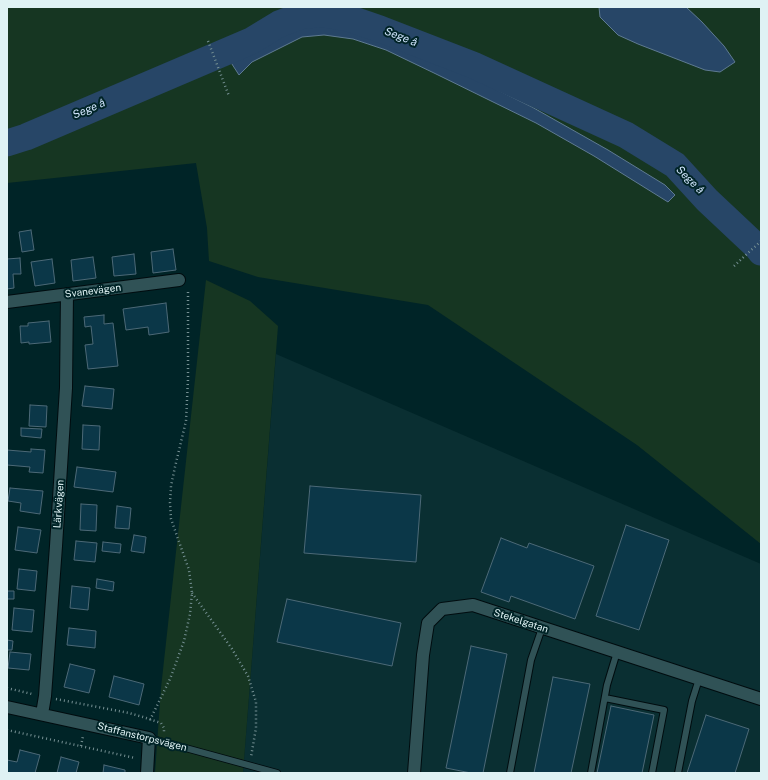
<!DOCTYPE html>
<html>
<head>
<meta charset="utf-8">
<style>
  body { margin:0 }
  #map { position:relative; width:768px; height:780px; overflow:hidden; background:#002427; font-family:"Public Sans",sans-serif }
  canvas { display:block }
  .frame { position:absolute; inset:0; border:8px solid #dff2f4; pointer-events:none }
</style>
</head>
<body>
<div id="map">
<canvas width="768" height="780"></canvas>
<div class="frame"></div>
</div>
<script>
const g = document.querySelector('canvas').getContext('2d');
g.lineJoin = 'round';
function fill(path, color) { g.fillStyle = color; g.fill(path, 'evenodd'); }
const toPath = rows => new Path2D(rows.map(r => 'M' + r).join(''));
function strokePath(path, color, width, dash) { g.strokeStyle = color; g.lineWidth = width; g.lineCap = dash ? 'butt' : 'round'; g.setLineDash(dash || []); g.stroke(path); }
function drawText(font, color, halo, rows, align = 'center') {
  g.font = font + ' "Public Sans",sans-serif'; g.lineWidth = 4; g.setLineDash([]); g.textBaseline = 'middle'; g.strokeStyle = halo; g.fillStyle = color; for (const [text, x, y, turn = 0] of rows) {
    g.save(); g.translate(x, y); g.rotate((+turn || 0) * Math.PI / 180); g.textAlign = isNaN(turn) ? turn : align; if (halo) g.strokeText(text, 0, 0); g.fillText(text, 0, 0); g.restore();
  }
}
const built = toPath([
  [276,354,761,564,761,773,243,773]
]);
const green = toPath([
  [7,7,761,7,761,544,637,445,428,305,258,277,209,261,207,228,196,163,7,183],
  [206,280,250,301,278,326,243,773,155,773,161,688]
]);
const water = toPath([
  [599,7,686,7,702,22,724,46,735,62,720,72,705,70,638,44,618,35,600,17,599,7],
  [328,22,354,27,388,40,457,70,532,107,608,150,665,185,675,195,668,202,594,156,536,123,434,73,386,50,353,39,324,35,302,37,252,62,239,75,230,61,301,23,328,22]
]);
const river = toPath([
  [7,143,26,137,251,41,279,24,303,15,323,14,348,18,380,29,473,65,626,135,675,165,707,200,757,247,761,252]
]);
const building = toPath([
  [31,230,34,250,22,252,19,232,31,230],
  [173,249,176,270,153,273,151,252,173,249],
  [134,254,136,274,114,276,112,257,134,254],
  [93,257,96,278,73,281,71,260,93,257],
  [20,258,21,274,13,274,14,288,7,289,7,259,20,258],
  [52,259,55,283,35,286,31,262,52,259],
  [166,303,169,332,149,335,148,327,126,330,123,309,166,303],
  [104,315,104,324,113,323,118,366,88,369,85,345,93,344,91,326,85,327,84,317,104,315],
  [49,321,51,342,29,344,29,342,21,343,20,326,28,326,28,323,49,321],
  [85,386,114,389,112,409,82,406,85,386],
  [30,405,47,406,46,427,29,426,30,405],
  [83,425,100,426,99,450,82,449,83,425],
  [21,428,42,429,41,438,21,436,21,428],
  [31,449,45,450,43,473,29,472,30,467,7,465,7,450,31,452,31,449],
  [77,467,116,472,113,492,74,487,77,467],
  [310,486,421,495,416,562,304,553,310,486],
  [10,488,43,491,40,514,20,511,21,503,8,501,10,488],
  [81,504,97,505,96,531,80,530,81,504],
  [117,506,131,508,129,529,115,528,117,506],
  [626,525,669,540,639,630,596,616,626,525],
  [18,527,41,530,37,553,15,550,18,527],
  [134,535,146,537,144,553,131,551,134,535],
  [501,538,527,548,529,543,594,566,575,619,511,596,509,602,481,592,501,538],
  [76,541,97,543,95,562,74,560,76,541],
  [103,542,121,544,120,553,102,551,103,542],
  [19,569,37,571,35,591,17,589,19,569],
  [97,579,114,582,113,591,96,588,97,579],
  [72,586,90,588,88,610,70,608,72,586],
  [7,591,14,591,14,599,7,599,7,591],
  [287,599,401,623,392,666,277,642,287,599],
  [14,608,34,610,32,632,12,630,14,608],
  [69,628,96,631,95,648,67,645,69,628],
  [7,640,13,641,12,650,7,650,7,640],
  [471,646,507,654,483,773,471,773,446,768,471,646],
  [10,652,31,654,29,670,8,668,10,652],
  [70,664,95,670,89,693,64,687,70,664],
  [114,676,144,684,139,705,109,697,114,676],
  [553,677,590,684,571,773,534,773,553,677],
  [611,706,654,715,642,773,597,773,611,706],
  [706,715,749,729,735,773,687,773,706,715],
  [20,750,40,755,35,773,7,773,7,760,17,762,20,750],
  [61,757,79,762,76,773,57,773,61,757],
  [104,765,125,770,125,773,103,773,104,765]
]);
const path = toPath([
  [208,41,229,96],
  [734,266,761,241],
  [192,593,232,649,248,676,256,702,256,728,251,757],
  [7,688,32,694],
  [56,699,129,713,143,717,161,723,164,728,164,732],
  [150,720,170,679,184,641,190,614,192,593,189,570,171,519,170,503,171,486,175,467,186,421,188,379,188,289],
  [7,730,135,758],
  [81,746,83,736]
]);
const lane = toPath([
  [605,698,664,710,652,773],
  [149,738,277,773],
  [510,773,531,660,542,628],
  [591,773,607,685,617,652],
  [678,773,692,701,699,679]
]);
const street = toPath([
  [7,302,179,280],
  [7,707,149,738,147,773],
  [42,714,45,696,56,546,66,388,67,294],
  [414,773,423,655,428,623,442,609,473,605,761,699]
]);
const streetNames = [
  ["Svanevägen",93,291,-7],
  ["Lärkvägen",59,504,-86],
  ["Stekelgatan",521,621,18],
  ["Staffanstorpsvägen",142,737,14]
];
const waterNames = [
  ["Sege å",401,37,21],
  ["Sege å",89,109,-23],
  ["Sege å",690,180,45]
];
fill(built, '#0a2f32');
fill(green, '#163622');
fill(water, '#274667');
strokePath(water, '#5e7a91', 1);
strokePath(river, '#274667', 27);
fill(building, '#0b3748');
strokePath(building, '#4c6977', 1);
strokePath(lane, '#000c0f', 8);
strokePath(street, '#000c0f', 14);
strokePath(path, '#759093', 2.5, [1, 3]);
strokePath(lane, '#305256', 6);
strokePath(street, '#305256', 12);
drawText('10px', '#dff2f4', '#002427', streetNames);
drawText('italic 11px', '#d1e5fd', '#002427', waterNames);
</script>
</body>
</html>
